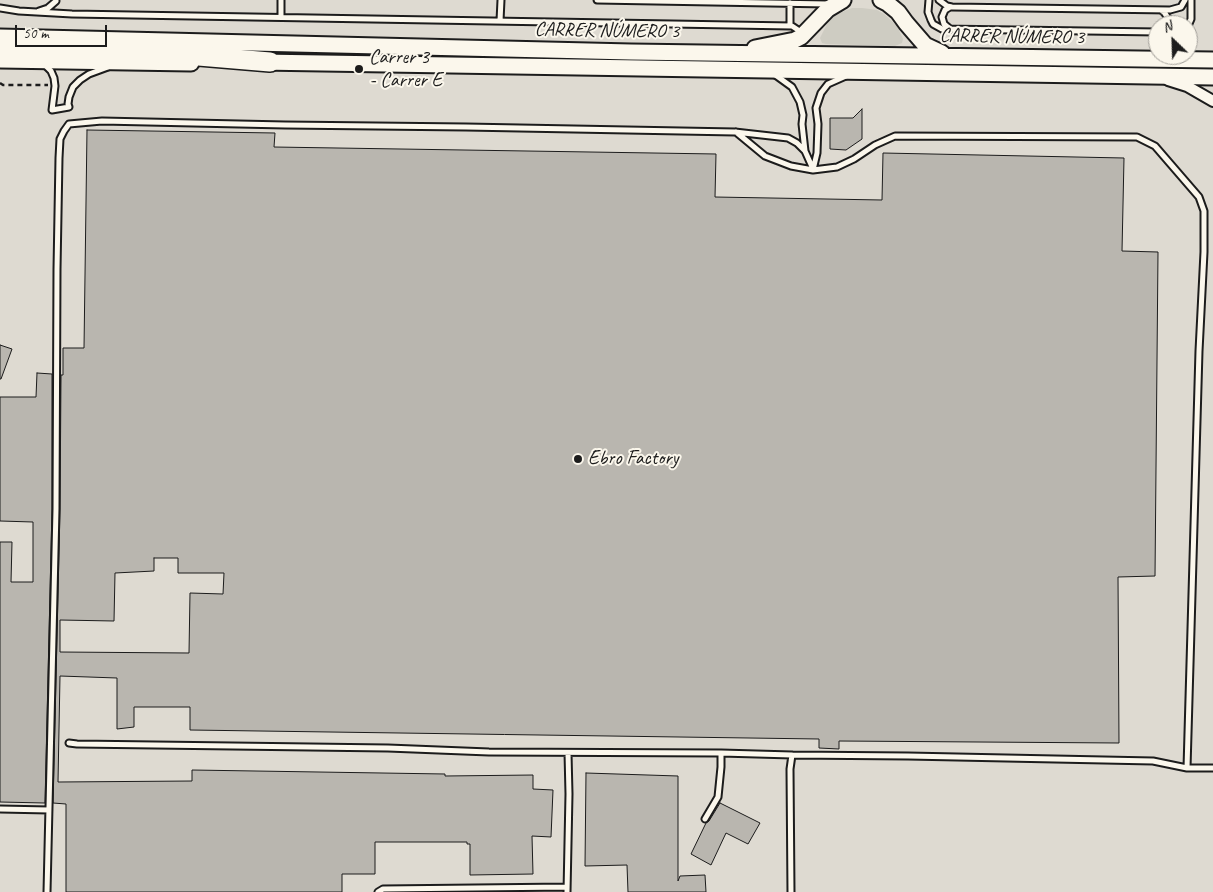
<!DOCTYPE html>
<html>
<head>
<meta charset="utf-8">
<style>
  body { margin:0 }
  #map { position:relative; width:1213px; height:892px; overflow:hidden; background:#eeeadf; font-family:Caveat,sans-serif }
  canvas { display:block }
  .north { position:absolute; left:1148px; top:15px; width:50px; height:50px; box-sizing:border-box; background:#fbf7ec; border:1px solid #a29f99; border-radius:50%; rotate:336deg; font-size:14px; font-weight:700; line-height:20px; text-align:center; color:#1c1c1c }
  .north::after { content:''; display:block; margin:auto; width:18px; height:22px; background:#1c1c1c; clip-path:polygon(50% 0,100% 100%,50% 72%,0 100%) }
  .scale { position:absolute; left:15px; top:25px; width:92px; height:22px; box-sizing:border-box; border:2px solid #1c1c1c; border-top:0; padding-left:6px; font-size:15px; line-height:18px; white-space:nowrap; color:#1c1c1c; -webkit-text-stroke:4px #fbf7ec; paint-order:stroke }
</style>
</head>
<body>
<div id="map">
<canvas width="1213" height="892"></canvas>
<div class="north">N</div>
<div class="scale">50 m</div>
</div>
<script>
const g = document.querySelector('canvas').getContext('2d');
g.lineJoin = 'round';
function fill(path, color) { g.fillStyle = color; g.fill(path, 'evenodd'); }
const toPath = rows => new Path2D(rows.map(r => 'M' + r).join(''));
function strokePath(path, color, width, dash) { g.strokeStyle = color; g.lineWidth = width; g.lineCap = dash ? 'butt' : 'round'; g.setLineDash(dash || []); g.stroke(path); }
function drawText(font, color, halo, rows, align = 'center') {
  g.font = font + ' Caveat,sans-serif'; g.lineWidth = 4; g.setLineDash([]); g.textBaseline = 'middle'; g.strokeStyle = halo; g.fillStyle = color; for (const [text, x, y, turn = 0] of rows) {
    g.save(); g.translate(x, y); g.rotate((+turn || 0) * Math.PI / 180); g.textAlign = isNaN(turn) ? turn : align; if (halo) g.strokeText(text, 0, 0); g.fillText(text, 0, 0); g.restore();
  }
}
const built = toPath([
  [0,0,1213,0,1213,892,0,892],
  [1158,25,1188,25,1188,55,1158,55]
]);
const green = toPath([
  [852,8,862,8,870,9,877,10,884,14,897,26,903,39,902,43,895,46,826,44,822,43,820,38,827,24,833,17,842,12]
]);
const building = toPath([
  [862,109,862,139,846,150,830,149,830,118,853,118,862,109],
  [87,130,275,133,274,147,716,154,715,197,882,200,883,153,1124,158,1122,251,1158,252,1155,576,1118,577,1119,743,839,741,839,749,819,748,819,739,190,730,190,707,134,707,134,727,117,729,117,678,60,676,58,782,192,781,192,770,445,774,445,776,533,775,533,789,553,790,551,837,532,836,533,874,470,875,470,844,467,844,467,842,375,842,375,874,342,874,342,892,66,892,66,804,53,803,60,509,61,375,63,375,63,348,84,348,87,130],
  [154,558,178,558,178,573,224,573,223,594,190,593,189,653,60,652,60,620,114,621,115,573,154,571,154,558],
  [0,345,12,349,1,379,0,379,0,345],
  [37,373,52,374,52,509,45,803,0,802,0,542,12,542,11,582,33,582,33,522,0,521,0,397,36,397,37,373],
  [586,773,678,776,678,881,680,876,705,875,706,892,628,892,627,865,585,866,586,773],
  [720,803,760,823,748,844,726,833,711,865,691,854,706,823,709,821,720,803]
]);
const path = toPath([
  [0,83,3,85,48,85]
]);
const lane = toPath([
  [597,0,828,4],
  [929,0,928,12,931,20,933,24,942,29,1158,32],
  [939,0,947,6,952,7,1170,10,1181,7,1185,0],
  [950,7,945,10,942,17,944,24,950,29],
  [0,8,19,11,72,14,792,26,798,30,799,35],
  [39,11,48,8,56,1],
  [1162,11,1164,12,1168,18,1168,25],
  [281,17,281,0],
  [500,21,501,0],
  [790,26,790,3],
  [1188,26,1191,19,1191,0],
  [45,65,51,71,54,78,55,86,52,110,69,107,68,104,69,97,73,87,80,80,89,74,108,67],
  [774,74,792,87,800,102,803,115,802,124,805,151,813,169],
  [736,132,765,156,791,166,813,170,837,167,854,159,875,145,895,136,1137,137,1155,146,1199,197,1204,211,1204,252,1199,351,1187,768],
  [813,170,817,153,818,124,816,108,821,93,828,84,846,76],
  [69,743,77,744,388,748,489,752,721,753,792,755,908,756,1153,761,1187,768,1213,768],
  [0,809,49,810],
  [705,819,718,797,721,767,721,753],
  [47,892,56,509,57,269,59,158,60,139,64,131,69,124,102,121,285,125,466,127,735,132,788,138,797,143,805,151],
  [378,892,383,889,567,887],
  [567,892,569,794,568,753],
  [791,892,790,769,792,755]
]);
const street = toPath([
  [1168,80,1187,86,1213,101]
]);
const secondary = toPath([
  [881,0,887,3,898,12,906,23,925,45,942,53],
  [0,37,631,52,1213,60],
  [755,48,795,40,801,37,828,9,843,0],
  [0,60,191,63],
  [259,62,1213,77]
]);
const highway = toPath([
  [0,50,151,52,270,62]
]);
const markers = [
  [359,69,5,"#1c1c1c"],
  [578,459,5,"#1c1c1c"]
];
const streetNames = [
  ["CARRER NÚMERO 3",607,31,1],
  ["CARRER NÚMERO 3",1012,37,1]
];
const poiNames = [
  ["Carrer 3",369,58],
  ["- Carrer E",369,81],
  ["Ebro Factory",588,459]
];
fill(built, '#dedad1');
fill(green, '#ceccc2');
fill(building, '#b9b6af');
strokePath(building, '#1c1c1c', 1);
strokePath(lane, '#1c1c1c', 9);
strokePath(street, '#1c1c1c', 14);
strokePath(secondary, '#1c1c1c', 19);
strokePath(highway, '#1c1c1c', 22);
strokePath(path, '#1c1c1c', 2.5, [5, 4]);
strokePath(lane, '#fbf7ec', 5);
strokePath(street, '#fbf7ec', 10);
strokePath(secondary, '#fbf7ec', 15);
strokePath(highway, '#fbf7ec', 19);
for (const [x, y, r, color] of markers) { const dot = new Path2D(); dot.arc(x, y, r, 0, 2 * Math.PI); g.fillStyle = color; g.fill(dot); strokePath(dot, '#fbf7ec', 2); }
drawText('20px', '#1c1c1c', '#fbf7ec', streetNames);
drawText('20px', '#1c1c1c', '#fbf7ec', poiNames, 'left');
</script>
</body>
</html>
